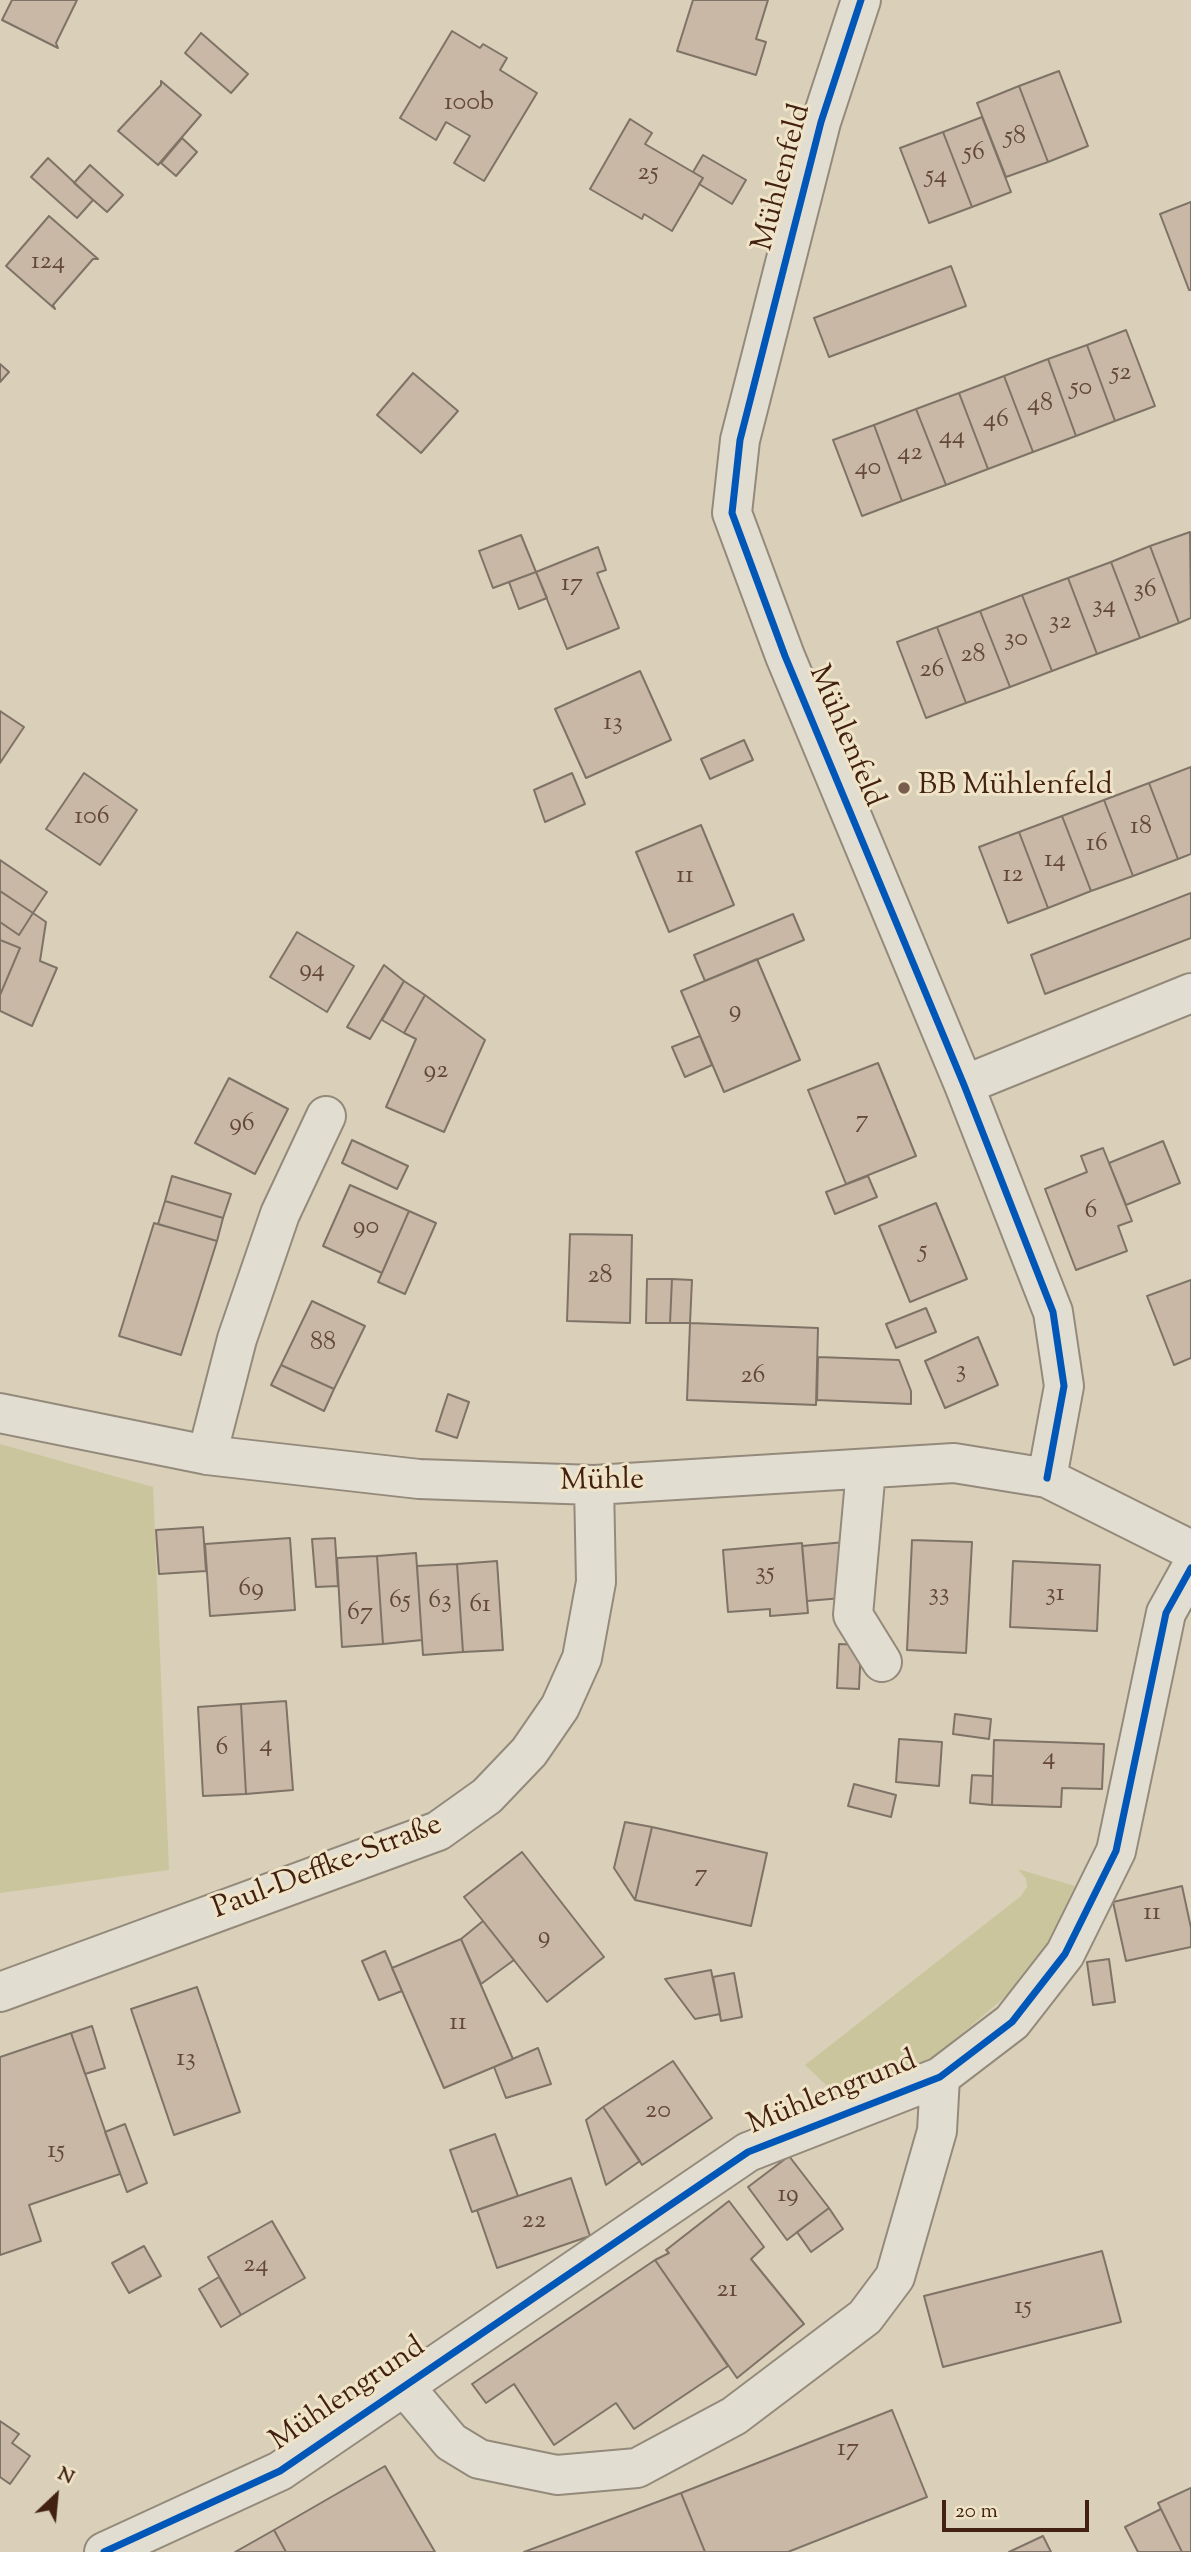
<!DOCTYPE html>
<html>
<head>
<meta charset="utf-8">
<style>
  body { margin:0 }
  #map { position:relative; width:1191px; height:2552px; overflow:hidden; background:#dad0b9; font-family:"Sorts Mill Goudy",serif }
  canvas { display:block }
  .north { position:absolute; left:21px; top:2461px; width:70px; height:70px; -webkit-text-stroke:5px #f0e4c8; paint-order:stroke; rotate:26deg; font-size:19px; font-weight:700; line-height:28px; text-align:center; color:#422012 }
  .north::after { content:''; display:block; margin:auto; width:24px; height:32px; background:#422012; clip-path:polygon(50% 0,100% 100%,50% 72%,0 100%) }
  .scale { position:absolute; left:942px; top:2500px; width:147px; height:32px; box-sizing:border-box; border:4px solid #422012; border-top:0; padding-left:9px; font-size:21px; line-height:24px; white-space:nowrap; color:#422012; -webkit-text-stroke:5px #f0e4c8; paint-order:stroke }
</style>
</head>
<body>
<div id="map">
<canvas width="1191" height="2552"></canvas>
<div class="north">N</div>
<div class="scale">20 m</div>
</div>
<script>
const g = document.querySelector('canvas').getContext('2d');
g.lineJoin = 'round';
function fill(path, color) { g.fillStyle = color; g.fill(path, 'evenodd'); }
const toPath = rows => new Path2D(rows.map(r => 'M' + r).join(''));
function strokePath(path, color, width, dash) { g.strokeStyle = color; g.lineWidth = width; g.lineCap = dash ? 'butt' : 'round'; g.setLineDash(dash || []); g.stroke(path); }
function drawText(font, color, halo, rows, align = 'center') {
  g.font = font + ' "Sorts Mill Goudy",serif'; g.lineWidth = 6; g.setLineDash([]); g.textBaseline = 'middle'; g.strokeStyle = halo; g.fillStyle = color; for (const [text, x, y, turn = 0] of rows) {
    g.save(); g.translate(x, y); g.rotate((+turn || 0) * Math.PI / 180); g.textAlign = isNaN(turn) ? turn : align; if (halo) g.strokeText(text, 0, 0); g.fillText(text, 0, 0); g.restore();
  }
}
const green = toPath([
  [0,1444,153,1487,169,1870,0,1893],
  [1018,1869,1075,1886,1038,1962,1018,1986,926,2064,842,2100,805,2065,1021,1896,1027,1887,1026,1879]
]);
const building = toPath([
  [12,0,77,0,56,43,58,48,2,20,12,0],
  [693,0,768,0,756,39,766,42,756,75,677,51,693,0],
  [452,31,480,48,483,44,507,58,500,70,537,93,484,181,454,163,470,136,446,122,436,140,400,118,452,31],
  [201,33,248,74,231,93,185,53,201,33],
  [1059,71,1088,146,1048,162,1019,86,1059,71],
  [161,81,201,115,158,165,118,131,161,85,161,81],
  [1019,86,1048,162,1006,177,977,103,1019,86],
  [982,117,1011,192,972,207,943,132,982,117],
  [630,119,652,133,645,144,703,178,672,231,644,214,642,219,590,189,630,119],
  [943,132,972,207,929,223,900,148,943,132],
  [182,138,197,152,176,176,161,163,182,138],
  [703,155,746,180,732,204,699,184,703,178,693,172,703,155],
  [48,158,93,200,77,218,31,177,48,158],
  [90,165,123,195,107,212,74,183,90,165],
  [1191,202,1191,290,1189,290,1160,214,1191,202],
  [49,216,98,259,93,259,53,305,55,309,6,266,49,216],
  [951,266,966,306,829,357,814,318,951,266],
  [1126,330,1155,406,1115,421,1087,345,1126,330],
  [1087,345,1115,421,1076,436,1048,359,1087,345],
  [1048,359,1076,436,1033,452,1004,376,1048,359],
  [0,364,9,372,0,382,0,364],
  [413,373,458,411,421,453,377,415,413,373],
  [1004,376,1033,452,988,469,959,393,1004,376],
  [959,393,988,469,946,485,916,409,959,393],
  [916,409,946,485,902,501,874,425,916,409],
  [874,425,902,501,862,516,833,440,874,425],
  [1190,532,1191,618,1179,623,1150,546,1190,532],
  [521,535,536,572,493,588,479,551,521,535],
  [1150,546,1179,623,1140,638,1111,562,1150,546],
  [598,547,606,570,597,573,619,628,567,649,536,572,598,547],
  [1111,562,1140,638,1097,654,1068,578,1111,562],
  [536,572,547,598,519,609,509,582,536,572],
  [1068,578,1097,654,1052,671,1022,595,1068,578],
  [1022,595,1052,671,1010,687,980,611,1022,595],
  [980,611,1010,687,966,703,937,627,980,611],
  [937,627,966,703,926,718,897,642,937,627],
  [640,671,671,740,586,778,555,709,640,671],
  [0,711,24,727,0,763,0,711],
  [744,740,753,760,710,779,701,759,744,740],
  [1191,767,1191,854,1178,859,1149,783,1191,767],
  [84,773,137,810,100,865,46,829,84,773],
  [572,773,585,804,545,822,534,790,572,773],
  [1149,783,1178,859,1133,876,1104,800,1149,783],
  [1104,800,1133,876,1091,891,1062,816,1104,800],
  [1062,816,1091,891,1048,908,1019,832,1062,816],
  [701,825,734,905,669,932,636,852,701,825],
  [1019,832,1048,908,1008,923,979,847,1019,832],
  [0,860,47,892,33,913,0,891,0,860],
  [0,891,33,913,19,935,0,922,0,891],
  [1191,893,1191,938,1045,994,1031,955,1191,893],
  [33,913,46,922,40,961,57,968,32,1026,0,1011,0,995,20,948,0,940,0,922,19,935,33,913],
  [793,914,804,940,705,981,694,955,793,914],
  [297,932,354,966,327,1012,270,977,297,932],
  [0,940,20,948,0,995,0,940],
  [757,959,800,1060,724,1092,681,991,757,959],
  [384,965,404,981,370,1039,347,1027,384,965],
  [404,981,425,995,404,1033,382,1020,404,981],
  [425,995,485,1040,444,1132,386,1107,416,1039,404,1033,425,995],
  [700,1036,712,1065,685,1077,672,1047,700,1036],
  [878,1063,916,1156,846,1184,808,1090,878,1063],
  [229,1078,288,1109,255,1174,195,1143,229,1078],
  [352,1140,408,1166,397,1189,342,1163,352,1140],
  [1163,1141,1180,1183,1126,1205,1109,1163,1163,1141],
  [1103,1148,1132,1221,1118,1226,1127,1251,1076,1270,1045,1189,1087,1172,1081,1156,1103,1148],
  [172,1176,231,1194,223,1218,165,1201,172,1176],
  [868,1176,877,1197,835,1214,826,1192,868,1176],
  [350,1185,409,1211,382,1273,323,1246,350,1185],
  [165,1201,223,1218,217,1241,158,1224,165,1201],
  [936,1203,967,1279,910,1302,879,1226,936,1203],
  [409,1211,436,1223,405,1294,378,1282,409,1211],
  [154,1223,217,1241,181,1355,119,1336,154,1223],
  [570,1234,632,1235,630,1323,567,1321,570,1234],
  [647,1279,672,1279,670,1323,646,1323,647,1279],
  [672,1279,692,1280,690,1323,670,1323,672,1279],
  [1191,1280,1191,1358,1174,1365,1147,1296,1191,1280],
  [312,1301,365,1326,334,1389,281,1365,312,1301],
  [926,1308,936,1332,896,1348,886,1324,926,1308],
  [690,1323,818,1328,816,1405,687,1400,690,1323],
  [978,1337,998,1385,945,1408,925,1361,978,1337],
  [818,1357,899,1360,911,1391,911,1404,817,1400,818,1357],
  [281,1365,334,1389,324,1411,271,1385,281,1365],
  [448,1394,469,1402,457,1438,436,1431,448,1394],
  [203,1527,206,1571,159,1574,156,1530,203,1527],
  [290,1538,295,1610,210,1616,205,1544,290,1538],
  [335,1538,338,1586,316,1587,312,1539,335,1538],
  [912,1540,972,1542,966,1653,907,1650,912,1540],
  [845,1542,842,1598,807,1601,802,1546,845,1542],
  [802,1543,808,1613,770,1616,770,1609,728,1612,723,1550,802,1543],
  [416,1553,422,1640,383,1644,377,1556,416,1553],
  [377,1556,383,1644,342,1647,337,1558,377,1556],
  [497,1561,503,1650,463,1652,457,1564,497,1561],
  [1013,1561,1100,1565,1097,1631,1010,1627,1013,1561],
  [457,1564,463,1652,423,1655,417,1566,457,1564],
  [839,1644,861,1645,859,1689,837,1688,839,1644],
  [286,1701,293,1790,246,1794,241,1704,286,1701],
  [241,1704,246,1794,203,1796,198,1707,241,1704],
  [955,1714,991,1719,989,1739,953,1734,955,1714],
  [899,1739,942,1742,939,1786,896,1782,899,1739],
  [994,1740,1104,1744,1102,1789,1062,1788,1061,1807,992,1805,994,1740],
  [972,1775,993,1776,992,1805,970,1803,972,1775],
  [854,1784,896,1795,891,1817,848,1806,854,1784],
  [625,1822,652,1827,635,1900,614,1868,625,1822],
  [652,1827,767,1853,751,1926,635,1900,652,1827],
  [522,1852,604,1957,547,2002,464,1897,522,1852],
  [1182,1886,1191,1928,1191,1947,1126,1961,1113,1902,1182,1886],
  [483,1921,514,1960,481,1984,461,1939,483,1921],
  [461,1939,513,2059,444,2088,392,1968,461,1939],
  [385,1951,402,1991,379,2000,362,1961,385,1951],
  [1109,1959,1115,2002,1093,2005,1087,1962,1109,1959],
  [711,1970,720,2014,695,2019,665,1979,711,1970],
  [734,1973,742,2017,721,2021,713,1977,734,1973],
  [197,1987,240,2112,174,2135,131,2009,197,1987],
  [92,2026,105,2068,85,2074,71,2033,92,2026],
  [71,2033,120,2174,29,2205,41,2241,0,2255,0,2057,71,2033],
  [538,2048,551,2084,506,2098,494,2067,538,2048],
  [673,2061,712,2118,642,2165,603,2107,673,2061],
  [603,2107,640,2161,606,2185,586,2120,603,2107],
  [125,2124,147,2183,127,2192,105,2132,125,2124],
  [495,2134,518,2196,472,2212,450,2150,495,2134],
  [789,2156,829,2208,787,2240,748,2187,789,2156],
  [571,2178,590,2236,497,2268,477,2210,571,2178],
  [729,2201,764,2247,751,2259,804,2324,737,2378,655,2260,669,2253,666,2250,729,2201],
  [829,2208,843,2229,811,2252,797,2232,829,2208],
  [272,2221,305,2278,241,2315,208,2257,272,2221],
  [144,2246,161,2276,129,2293,112,2263,144,2246],
  [1102,2251,1121,2322,943,2367,924,2296,1102,2251],
  [655,2260,728,2366,634,2429,616,2403,554,2445,514,2384,486,2403,472,2384,655,2260],
  [219,2277,241,2315,221,2327,199,2289,219,2277],
  [892,2410,927,2497,788,2552,705,2552,681,2493,892,2410],
  [0,2421,19,2434,12,2443,30,2456,10,2484,0,2477,0,2421],
  [385,2466,435,2552,286,2552,274,2530,385,2466],
  [1191,2488,1191,2552,1182,2552,1158,2503,1191,2488],
  [681,2493,705,2552,524,2552,681,2493],
  [1161,2509,1182,2552,1138,2552,1125,2527,1161,2509],
  [274,2530,286,2552,235,2552,274,2530],
  [1043,2536,1051,2552,1009,2552,1043,2536]
]);
const minor = toPath([
  [861,0,821,122,740,440,732,513,785,656,964,1085,1053,1312,1064,1386,1047,1478],
  [964,1085,1191,993],
  [0,1413,207,1455,419,1479,594,1485,954,1463,1047,1478,1191,1550],
  [207,1455,237,1339,280,1214,326,1116],
  [866,1469,853,1615,882,1662],
  [0,1992,438,1831,487,1796,529,1752,560,1707,582,1658,596,1582,594,1485],
  [404,2386,451,2442,479,2459,557,2475,637,2468,734,2416,865,2317,895,2277,937,2131,940,2077],
  [104,2552,280,2471,748,2152,940,2077,1012,2022,1065,1954,1116,1851,1166,1613,1191,1568]
]);
const cycleway = toPath([
  [861,0,821,122,740,440,732,513,785,656,964,1085,1053,1312,1064,1386,1047,1478],
  [104,2552,280,2471,748,2152,940,2077,1012,2022,1065,1954,1116,1851,1166,1613,1191,1568]
]);
const markers = [
  [904,788,7,"#775e4c"]
];
const numberNames = [
  ["100b",469,105],
  ["58",1015,139],
  ["56",974,155],
  ["25",648,175],
  ["54",936,178],
  ["124",48,264],
  ["52",1121,375],
  ["50",1081,390],
  ["48",1040,406],
  ["46",996,422],
  ["44",952,439],
  ["42",910,455],
  ["40",868,470],
  ["17",572,586],
  ["36",1145,592],
  ["34",1104,608],
  ["32",1060,624],
  ["30",1016,641],
  ["28",973,657],
  ["26",932,672],
  ["13",613,725],
  ["106",92,819],
  ["18",1141,829],
  ["16",1097,846],
  ["14",1055,862],
  ["12",1013,877],
  ["11",685,878],
  ["94",312,972],
  ["9",735,1013],
  ["92",436,1073],
  ["7",862,1123],
  ["96",242,1126],
  ["6",1091,1213],
  ["90",366,1229],
  ["5",923,1253],
  ["28",600,1278],
  ["88",323,1345],
  ["3",961,1373],
  ["26",753,1378],
  ["35",765,1575],
  ["69",251,1591],
  ["33",939,1596],
  ["31",1055,1596],
  ["65",400,1603],
  ["63",440,1603],
  ["61",480,1607],
  ["67",360,1615],
  ["4",266,1747],
  ["6",222,1750],
  ["4",1049,1760],
  ["7",701,1877],
  ["11",1152,1915],
  ["9",544,1939],
  ["11",458,2025],
  ["13",186,2061],
  ["20",658,2113],
  ["15",56,2153],
  ["19",788,2197],
  ["22",534,2223],
  ["24",256,2267],
  ["21",727,2292],
  ["15",1023,2309],
  ["17",848,2451]
];
const streetNames = [
  ["Mühlenfeld",784,178,-75],
  ["Mühlenfeld",844,737,67],
  ["Mühle",602,1483,-1],
  ["Paul-Deffke-Straße",328,1869,-21],
  ["Mühlengrund",833,2095,-22],
  ["Mühlengrund",349,2396,-34]
];
const poiNames = [
  ["BB Mühlenfeld",918,788]
];
fill(green, '#cac59c');
fill(building, '#c8b8a5');
strokePath(building, '#7e7366', 2);
strokePath(minor, '#948a7b', 42);
strokePath(minor, '#e2ddd1', 38);
strokePath(cycleway, '#0057b8', 7);
for (const [x, y, r, color] of markers) { const dot = new Path2D(); dot.arc(x, y, r, 0, 2 * Math.PI); g.fillStyle = color; g.fill(dot); strokePath(dot, '#f0e4c8', 2.5); }
drawText('26px', '#644738', null, numberNames);
drawText('30px', '#422012', '#f0e4c8', streetNames);
drawText('30px', '#422012', '#f0e4c8', poiNames, 'left');
</script>
</body>
</html>
